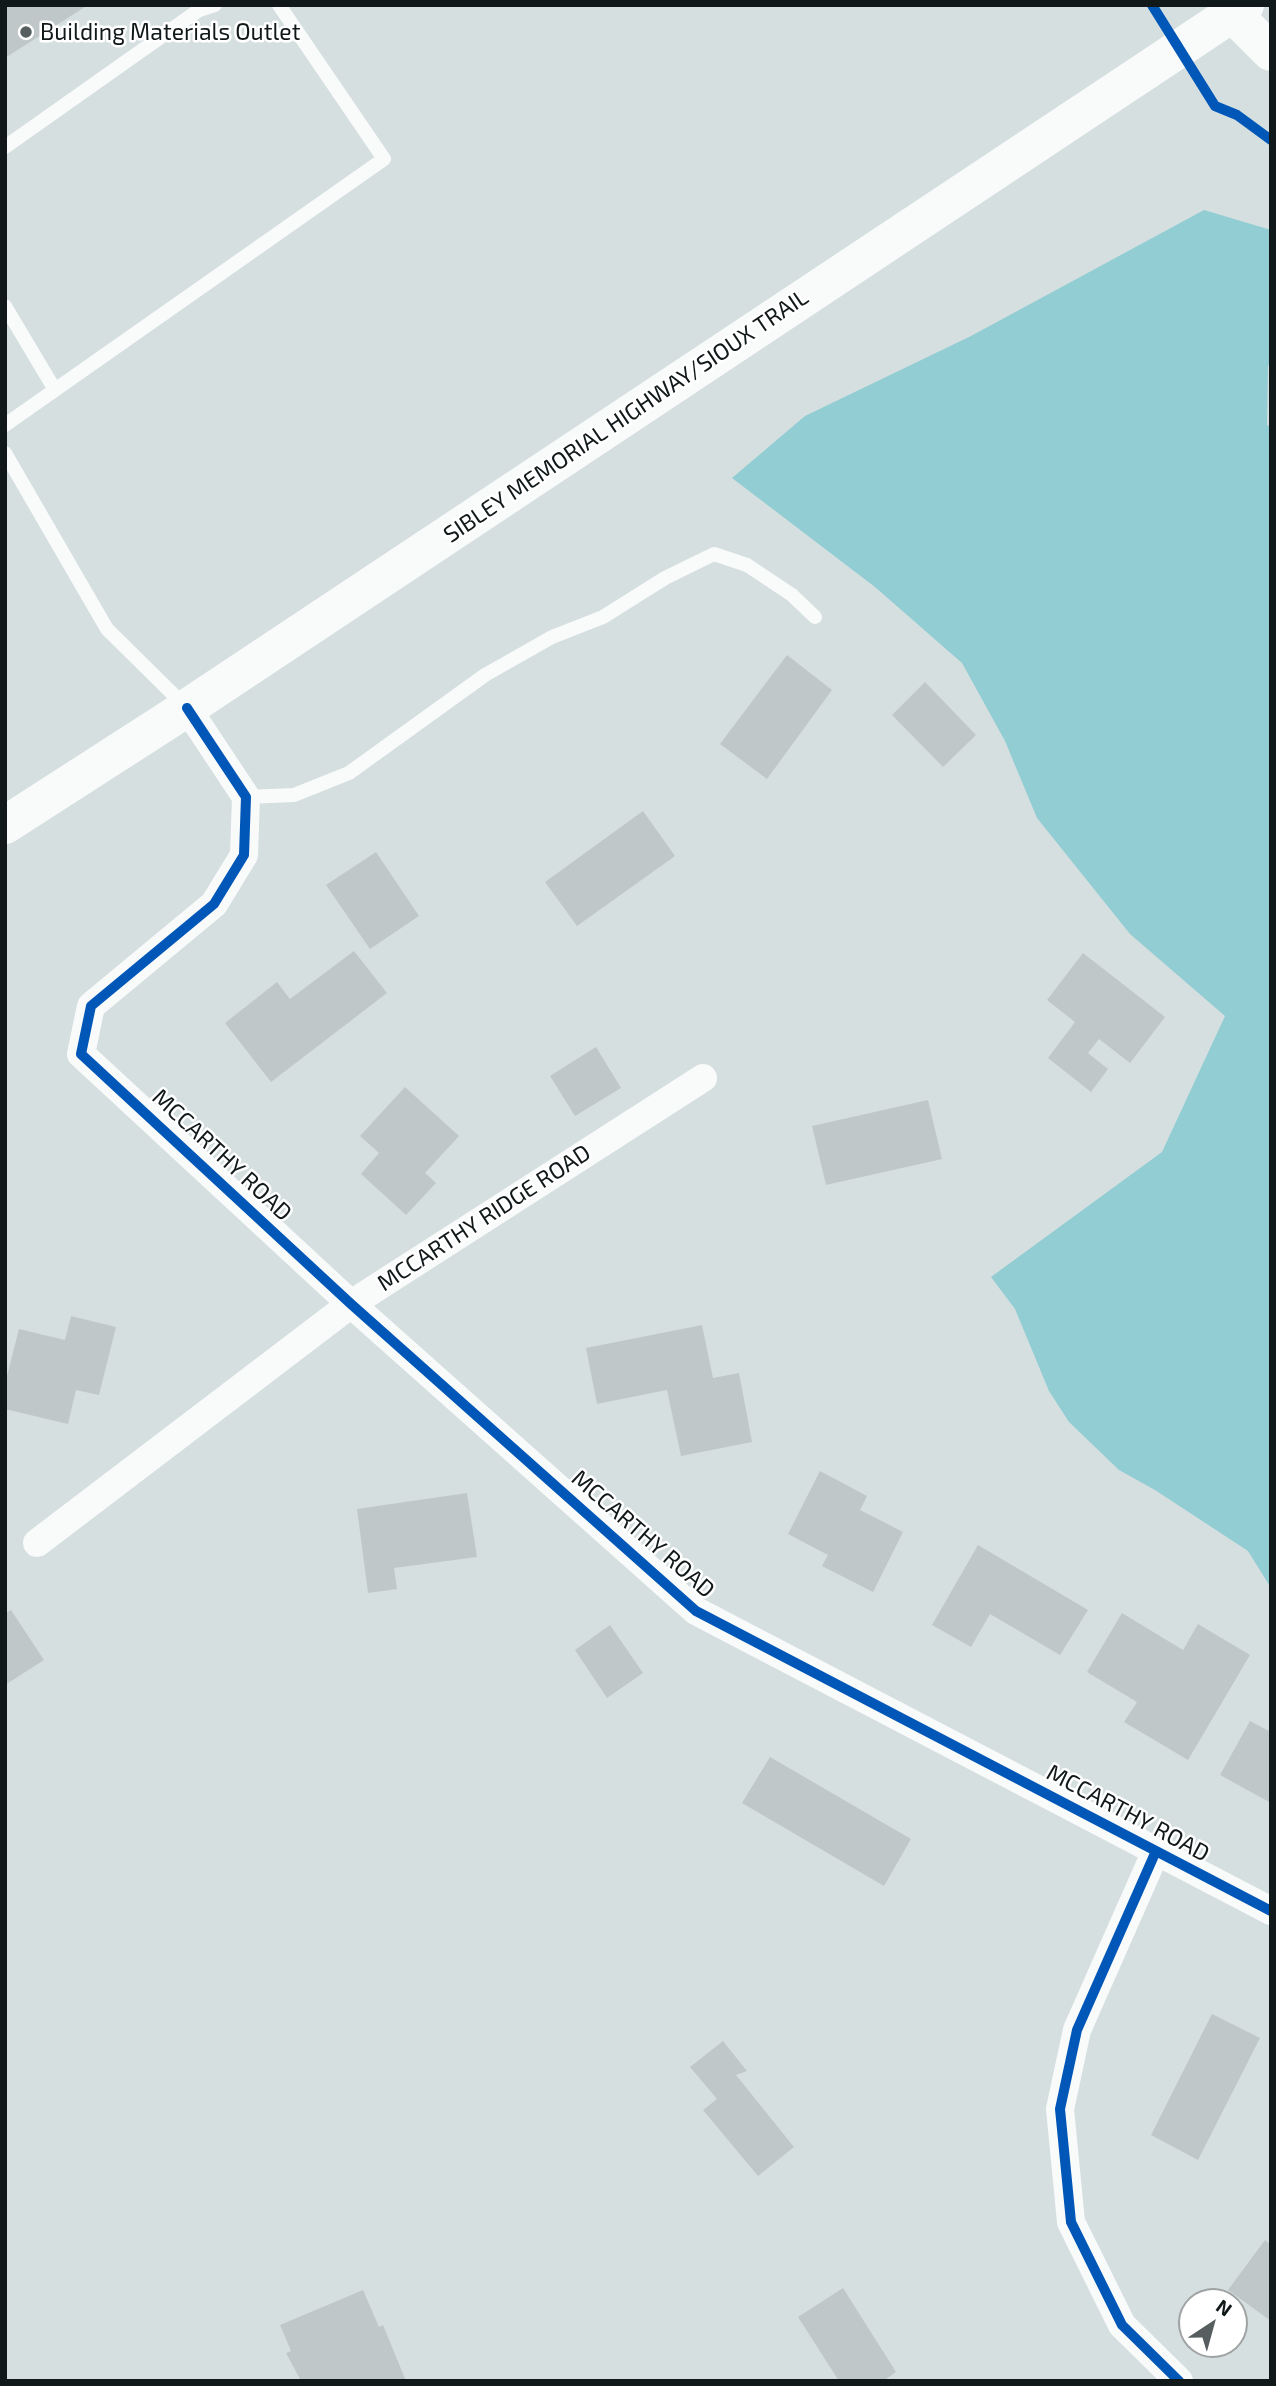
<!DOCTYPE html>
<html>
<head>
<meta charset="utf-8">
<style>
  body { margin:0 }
  #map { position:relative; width:1276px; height:2386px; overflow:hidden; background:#d5dfe0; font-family:"Exo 2",sans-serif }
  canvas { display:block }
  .frame { position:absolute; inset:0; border:7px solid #111819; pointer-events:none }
  .north { position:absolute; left:1178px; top:2288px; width:70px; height:70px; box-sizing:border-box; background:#fff; border:2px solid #a0a3a3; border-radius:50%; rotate:36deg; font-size:19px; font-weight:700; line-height:28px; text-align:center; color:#111819 }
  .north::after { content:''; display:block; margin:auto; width:24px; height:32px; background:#565e5f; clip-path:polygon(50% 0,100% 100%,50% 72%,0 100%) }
</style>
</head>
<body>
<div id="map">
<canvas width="1276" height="2386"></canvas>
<div class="frame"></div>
<div class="north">N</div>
</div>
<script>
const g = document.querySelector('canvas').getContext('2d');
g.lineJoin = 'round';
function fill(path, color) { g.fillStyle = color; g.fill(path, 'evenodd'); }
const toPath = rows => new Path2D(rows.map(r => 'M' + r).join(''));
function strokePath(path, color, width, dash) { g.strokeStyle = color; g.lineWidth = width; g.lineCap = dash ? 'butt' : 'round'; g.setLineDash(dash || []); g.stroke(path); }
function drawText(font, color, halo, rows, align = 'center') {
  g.font = font + ' "Exo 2",sans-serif'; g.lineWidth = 5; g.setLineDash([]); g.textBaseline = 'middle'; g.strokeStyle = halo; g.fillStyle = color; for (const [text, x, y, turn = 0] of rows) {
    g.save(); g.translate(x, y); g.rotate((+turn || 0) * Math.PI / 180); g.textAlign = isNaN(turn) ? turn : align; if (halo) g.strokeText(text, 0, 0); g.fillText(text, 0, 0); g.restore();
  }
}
const green = toPath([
  [1204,210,1271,230,1271,363,1268,366,1267,425,1271,427,1271,1588,1248,1551,1155,1490,1119,1470,1069,1422,1049,1391,1015,1309,991,1277,1162,1152,1225,1016,1130,934,1037,818,1005,741,962,663,875,587,732,478,805,416,971,336]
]);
const building = toPath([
  [5,5,88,5,5,58],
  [787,655,832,690,767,779,720,744],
  [925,682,976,735,943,767,892,715],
  [643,811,675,856,577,926,545,882],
  [376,852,419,916,370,949,326,885],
  [354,951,387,993,271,1082,225,1023,277,982,290,999],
  [1083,953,1165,1017,1130,1063,1099,1039,1088,1053,1108,1069,1091,1092,1048,1058,1075,1022,1047,1000],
  [596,1047,621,1088,575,1116,550,1076],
  [405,1087,459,1136,425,1173,436,1183,406,1215,361,1174,379,1153,360,1136],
  [928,1100,942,1159,826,1185,812,1126],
  [71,1316,116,1327,99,1395,76,1390,68,1424,5,1409,5,1384,19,1329,65,1340],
  [702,1325,713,1378,739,1373,752,1442,681,1456,667,1390,597,1404,586,1348],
  [820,1471,867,1496,860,1510,903,1532,873,1592,822,1566,828,1555,788,1534],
  [467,1493,477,1557,394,1568,397,1589,368,1593,357,1509],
  [978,1545,1088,1610,1060,1655,990,1614,971,1647,932,1625],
  [11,1610,44,1660,5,1685,5,1613],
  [1122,1613,1183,1650,1198,1624,1250,1655,1188,1760,1124,1722,1137,1702,1087,1672],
  [610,1625,643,1673,607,1698,575,1650],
  [1250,1721,1271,1732,1271,1803,1220,1775],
  [770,1757,911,1839,884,1886,742,1803],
  [1212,2014,1260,2038,1198,2160,1151,2135],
  [723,2041,747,2071,736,2075,794,2147,758,2176,703,2110,717,2099,690,2067],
  [1265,2240,1271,2245,1271,2321,1228,2290],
  [843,2288,896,2372,883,2381,839,2381,798,2317],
  [363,2290,379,2327,383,2325,406,2381,301,2381,286,2353,291,2351,280,2325]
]);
const service = toPath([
  [5,147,199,10,215,5],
  [5,306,55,390],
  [5,425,384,159,279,5],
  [5,453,107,629,186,707],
  [246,797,294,795,349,773,485,675,552,637,603,617,665,578,714,554,747,565,792,595,815,617]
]);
const minor = toPath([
  [187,708,246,797,244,855,214,904,91,1006,81,1054,351,1304,696,1611,1271,1911],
  [37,1543,351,1304,703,1078],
  [1156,1851,1077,2030,1060,2109,1071,2222,1122,2325,1179,2381]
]);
const secondary = toPath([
  [1233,14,1271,52]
]);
const trunk = toPath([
  [5,825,187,708,1245,5]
]);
const cycleway = toPath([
  [1152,5,1215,106,1237,115,1271,140],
  [187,708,246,797,244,855,214,904,91,1006,81,1054,351,1304,696,1611,1271,1911],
  [1156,1851,1077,2030,1060,2109,1071,2222,1122,2325,1179,2381]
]);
const markers = [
  [26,32,7,"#565e5f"]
];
const poiNames = [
  ["Building Materials Outlet",40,32]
];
const streetNames = [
  ["SIBLEY MEMORIAL HIGHWAY/SIOUX TRAIL",626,416,-34],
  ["MCCARTHY ROAD",222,1155,43],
  ["MCCARTHY RIDGE ROAD",484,1218,-33],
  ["MCCARTHY ROAD",643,1534,41],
  ["MCCARTHY ROAD",1128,1813,28]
];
fill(green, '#91cdd3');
fill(building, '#c0c7c9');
strokePath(service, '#f9fafa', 14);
strokePath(minor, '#f9fafa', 28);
strokePath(secondary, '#f9fafa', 38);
strokePath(trunk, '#f9fafa', 38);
strokePath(cycleway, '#0057b8', 10);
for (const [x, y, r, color] of markers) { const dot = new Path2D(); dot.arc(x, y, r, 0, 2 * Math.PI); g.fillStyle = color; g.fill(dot); strokePath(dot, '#fff', 2.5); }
drawText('23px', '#111819', '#fff', poiNames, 'left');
drawText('23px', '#111819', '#fff', streetNames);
</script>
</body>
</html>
